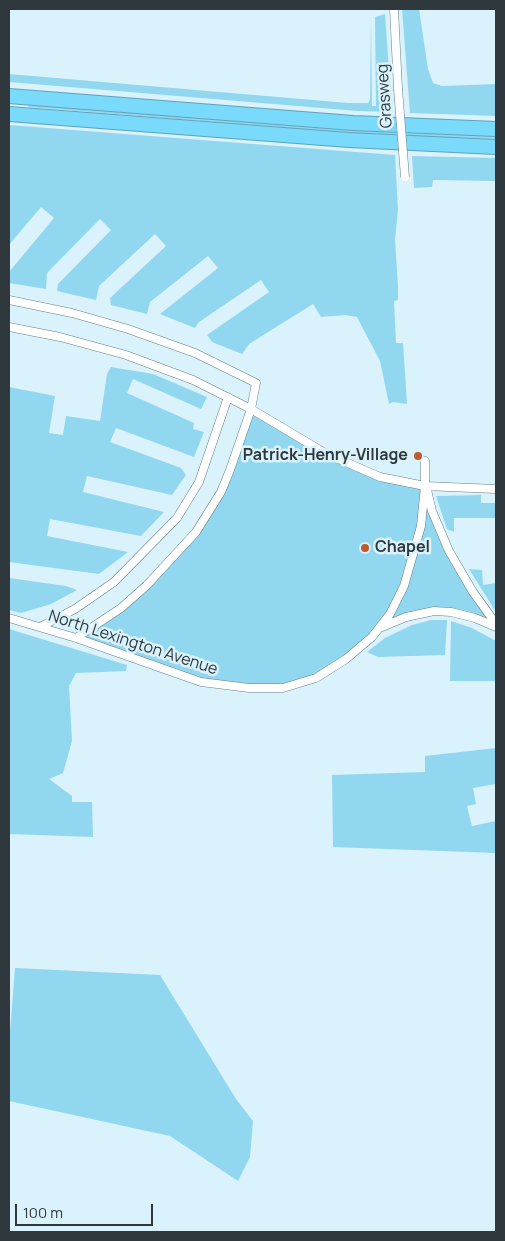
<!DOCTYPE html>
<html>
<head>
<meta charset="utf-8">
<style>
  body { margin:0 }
  #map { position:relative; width:505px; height:1241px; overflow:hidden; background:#d9f2fc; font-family:Manrope,sans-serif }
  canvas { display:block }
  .frame { position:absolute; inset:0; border:10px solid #2f393d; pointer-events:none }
  .scale { position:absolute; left:15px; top:1204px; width:138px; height:22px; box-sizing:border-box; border:2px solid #2f393d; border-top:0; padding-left:6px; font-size:15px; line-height:18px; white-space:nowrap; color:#2f393d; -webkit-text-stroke:4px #d9f2fc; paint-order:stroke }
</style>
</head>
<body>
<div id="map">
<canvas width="505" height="1241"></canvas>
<div class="frame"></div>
<div class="scale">100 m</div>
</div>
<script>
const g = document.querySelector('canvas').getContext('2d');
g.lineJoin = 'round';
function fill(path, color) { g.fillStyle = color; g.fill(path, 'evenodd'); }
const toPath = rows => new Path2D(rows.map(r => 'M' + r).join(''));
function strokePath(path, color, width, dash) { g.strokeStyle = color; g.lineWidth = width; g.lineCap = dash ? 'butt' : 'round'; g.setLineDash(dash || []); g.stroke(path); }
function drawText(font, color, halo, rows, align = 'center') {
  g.font = font + ' Manrope,sans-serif'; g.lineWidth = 5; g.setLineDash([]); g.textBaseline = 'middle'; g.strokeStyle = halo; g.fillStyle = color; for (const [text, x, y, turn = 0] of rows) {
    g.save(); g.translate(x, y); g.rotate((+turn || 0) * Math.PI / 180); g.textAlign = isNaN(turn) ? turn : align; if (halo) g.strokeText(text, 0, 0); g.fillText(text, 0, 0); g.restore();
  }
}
const green = toPath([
  [402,9,419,9,428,69,433,83,442,86,496,84,496,116,410,113],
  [385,14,392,112,358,111,9,82,9,74,348,103,368,103,370,100,371,19,372,106,376,106,375,17],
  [29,105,346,130,496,136,496,139,364,134,28,107],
  [9,125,395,155,398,210,395,239,398,286,398,300,394,301,396,343,403,343,407,404,393,402,389,404,380,361,357,317,345,315,321,317,313,304,249,344,242,354,212,342,207,335,269,292,261,280,199,322,195,328,160,314,218,268,208,256,150,302,147,314,111,305,110,298,166,246,155,234,99,286,96,300,57,291,58,284,111,230,100,219,47,273,46,289,9,283,9,272,54,218,41,207,9,245],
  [412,156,496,158,496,181,433,180,432,187,414,188],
  [111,367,153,374,207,397,201,409,133,379,127,393,194,423,193,429,204,432,194,457,116,428,110,442,181,468,186,475,172,495,87,476,83,492,164,512,141,536,50,519,47,536,128,552,99,574,9,562,9,387,55,396,49,433,63,435,66,416,100,421,107,374],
  [251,409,362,471,425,486,449,551,496,624,451,612,392,622,362,647,299,684,222,686,76,638,121,608,209,514],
  [481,495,481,503,496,503,496,518,454,518,454,532,447,529,436,496],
  [469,569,482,570,483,585,496,583,496,612],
  [9,578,66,586,77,590,51,604,21,613,9,610],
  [431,620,447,620,445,655,378,657,367,652,385,638,412,625],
  [451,621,472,628,496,641,496,681,450,681],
  [9,629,127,665,126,671,76,673,69,686,72,741,63,773,49,779,72,796,72,802,92,802,93,837,9,834],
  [496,748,496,784,473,788,476,804,467,806,472,826,496,821,496,853,333,847,332,775,425,772,425,756],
  [15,968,160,975,236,1099,253,1121,250,1157,238,1181,170,1136,9,1101,9,1045]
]);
const minor = toPath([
  [394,9,398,89],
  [9,300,72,313,128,329,195,353,256,383,251,409,230,470,221,492,196,532,146,586,121,608,76,638],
  [9,327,60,337,126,355,193,380,251,409,325,453,380,477,425,486,496,489],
  [427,490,432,511,449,551,473,592,496,624],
  [9,618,76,638,201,682,249,688,283,688,316,678,346,659,372,637,390,614,404,586,421,526,425,486,425,461],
  [40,627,75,609,114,582,177,518,199,482,228,397],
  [382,627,406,617,434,611,451,612,475,618,496,627]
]);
const motorway = toPath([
  [9,96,353,123,496,129],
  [9,114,349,140,496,147]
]);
const minorBridge = toPath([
  [398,89,405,177]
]);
const markers = [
  [418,456,5,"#c05a2c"],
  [365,548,5,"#c05a2c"]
];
const streetNames = [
  ["Grasweg",385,96,-94],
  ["North Lexington Avenue",133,643,18]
];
const poiNames = [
  ["Patrick-Henry-Village",408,456],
  ["Chapel",375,548,"left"]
];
fill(green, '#92d7f0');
strokePath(minor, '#687f87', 9);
strokePath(motorway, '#60a2b9', 16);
strokePath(minor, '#fff', 8);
strokePath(motorway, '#7adafc', 14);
strokePath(minorBridge, '#687f87', 9, []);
strokePath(minorBridge, '#fff', 8);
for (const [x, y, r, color] of markers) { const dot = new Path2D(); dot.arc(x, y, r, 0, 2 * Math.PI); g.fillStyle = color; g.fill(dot); strokePath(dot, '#d9f2fc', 2); }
drawText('16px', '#2f393d', '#d9f2fc', streetNames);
drawText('bold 16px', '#2f393d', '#d9f2fc', poiNames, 'right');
</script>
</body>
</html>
